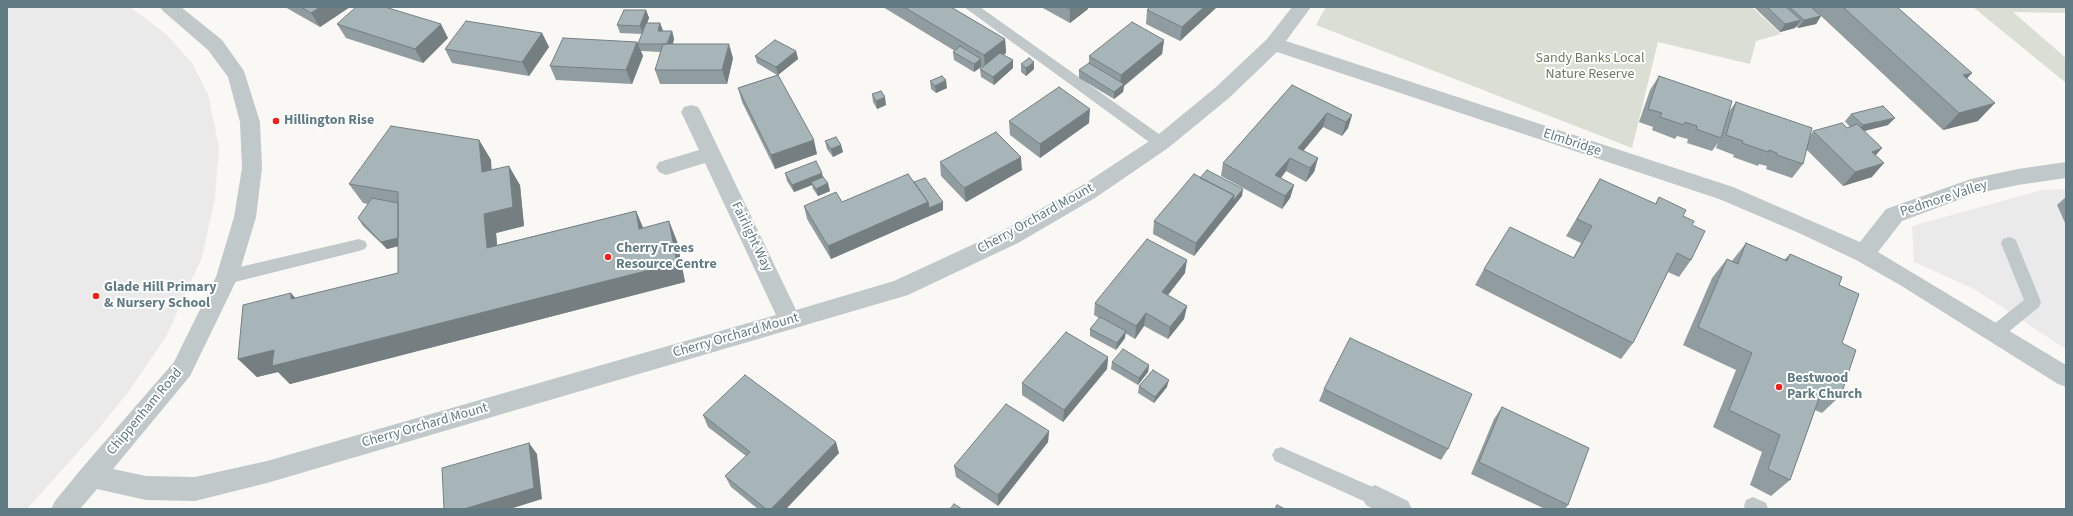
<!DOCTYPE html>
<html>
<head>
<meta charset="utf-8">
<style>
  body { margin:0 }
  #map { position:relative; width:2073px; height:516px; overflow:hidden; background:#f9f8f5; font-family:"Source Sans 3",sans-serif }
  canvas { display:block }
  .frame { position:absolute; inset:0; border:8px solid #607b84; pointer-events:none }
</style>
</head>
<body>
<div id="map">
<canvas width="2073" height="516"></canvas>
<div class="frame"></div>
</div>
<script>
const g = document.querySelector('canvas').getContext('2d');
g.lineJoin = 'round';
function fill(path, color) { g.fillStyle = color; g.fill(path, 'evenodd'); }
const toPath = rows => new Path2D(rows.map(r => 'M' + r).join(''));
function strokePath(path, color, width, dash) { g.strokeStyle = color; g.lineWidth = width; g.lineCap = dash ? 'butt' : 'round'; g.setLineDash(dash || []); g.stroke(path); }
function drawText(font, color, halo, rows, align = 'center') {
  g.font = font + ' "Source Sans 3",sans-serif'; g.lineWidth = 4; g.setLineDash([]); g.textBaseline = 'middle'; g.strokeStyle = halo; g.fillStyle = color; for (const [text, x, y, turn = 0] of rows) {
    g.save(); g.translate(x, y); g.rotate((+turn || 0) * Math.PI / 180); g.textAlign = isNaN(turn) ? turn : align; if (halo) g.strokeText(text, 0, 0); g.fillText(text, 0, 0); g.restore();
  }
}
const built = toPath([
  [7,7,130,7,166,34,192,63,208,94,219,147,215,198,202,257,167,335,129,391,96,432,27,509,7,509],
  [2066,189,2066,349,1974,289,1914,262,1912,226,2042,190]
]);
const green = toPath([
  [1326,7,1752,7,1781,34,1756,41,1750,64,1658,42,1632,148,1316,25],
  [1973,7,2066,7,2066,13,2013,12,2066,58,2066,83]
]);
const service = toPath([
  [964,7,980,7,1166,139,1168,143,1166,147,1161,148,1156,147,964,7],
  [2009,237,2015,239,2017,243,2041,302,2039,307,2001,338,1995,340,1989,338,1987,333,1989,328,2024,300,2001,243,2003,239,2009,237],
  [359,239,365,241,367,245,365,249,359,251,227,284,221,282,219,277,221,272,227,270,359,239],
  [1281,447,1382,491,1384,497,1382,503,1375,506,1368,503,1275,461,1272,455,1275,449,1281,447],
  [1753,497,1766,503,1768,509,1745,509,1744,506,1746,500,1753,497]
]);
const minor = toPath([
  [160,7,181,7,222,40,244,71,260,122,262,168,256,217,238,277,190,376,113,469,146,476,195,477,267,461,776,315,705,163,666,175,659,172,656,167,659,162,699,150,681,112,684,107,691,105,698,107,701,112,796,310,894,281,1002,231,1081,186,1154,138,1215,88,1267,39,1292,7,1311,7,1286,41,1733,187,1860,242,1886,209,1971,179,2018,169,2066,162,2066,178,2018,185,1974,194,1902,221,1878,252,2066,365,2066,387,2058,384,1900,285,1856,260,1799,233,1719,199,1277,52,1229,98,1168,148,1095,198,1018,243,908,295,267,483,195,501,146,500,97,489,80,509,51,509,55,501,82,468,174,362,216,277,234,217,242,168,240,122,228,77,208,50,163,11,160,7],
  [1375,485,1408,501,1412,509,1373,509,1366,505,1362,497,1366,489,1375,485]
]);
const wall = toPath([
  [285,7,350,7,320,27],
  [720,7,737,7,720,8],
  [883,7,951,7,1005,39,1006,53,1003,55,1013,68,994,85,981,77,980,69,982,68,981,67,974,72,954,60,953,52,955,51],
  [1041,7,1088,7,1088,9,1070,23],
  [1217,7,1180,41,1146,24,1147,10],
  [1754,7,1897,7,1967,79,1978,121,1943,130,1821,16,1816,24,1798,28,1796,26,1795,28,1780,32],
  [646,10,649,18,647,23,660,23,663,31,672,31,674,39,673,44,733,58,727,84,660,84,655,70,661,52,641,51,643,56,632,84,556,80,550,66,637,42,638,43,642,34,620,33,617,25],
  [337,24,448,38,423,63,346,38],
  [542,33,549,47,529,76,452,63,445,49],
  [1164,40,1162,54,1124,86,1123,92,1114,99,1079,78,1079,70,1089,63,1089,56],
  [796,51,798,59,778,75,817,154,775,169,742,102,738,88,777,75,757,63,755,56],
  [1021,64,1034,69,1026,76,1021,72],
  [1659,76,1728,113,1736,102,1810,136,1813,131,1847,128,1850,127,1845,121,1851,114,1888,125,1864,131,1876,155,1872,177,1843,186,1806,149,1803,164,1792,178,1766,169,1767,166,1759,164,1758,166,1733,157,1734,155,1716,148,1718,143,1712,151,1687,143,1688,139,1677,136,1675,139,1652,130,1653,127,1639,122,1650,90],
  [930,81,947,88,936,93,931,89],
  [1292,85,1352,115,1348,128,1342,136,1323,127,1303,151,1318,158,1314,172,1306,182,1286,171,1281,178,1294,185,1290,198,1282,209,1221,176,1223,163],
  [872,94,886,105,877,109,873,102],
  [1009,121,1089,123,1040,158,1010,135],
  [479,140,491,160,491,170,520,185,524,226,496,233,497,245,636,211,643,228,677,241,685,282,290,384,278,372,257,377,238,359,296,298,398,273,398,246,387,249,363,226,358,218,368,204,363,203,349,184],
  [825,141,841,145,843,152,833,157,827,149],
  [940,162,1022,170,966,202,941,176],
  [785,173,823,177,830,191,818,196,813,189,812,185,794,192,787,181],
  [1200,178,1242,196,1194,256,1153,234,1154,221],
  [1600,179,1655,204,1659,197,1683,216,1692,225,1691,260,1679,277,1668,272,1633,343,1621,359,1475,285,1484,269,1573,258,1581,243,1566,236],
  [914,182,943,210,831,259,807,219,804,206,842,202],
  [2066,197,2066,225,2057,205],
  [1746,243,1784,260,1790,254,1839,285,1842,343,1841,395,1822,413,1815,410,1790,480,1771,496,1750,485,1762,452,1713,427,1736,370,1683,345,1712,278,1727,259,1732,261],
  [1185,273,1168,295,1187,306,1184,319,1168,339,1144,326,1135,339,1125,333,1125,338,1116,350,1090,336,1090,329,1099,318,1094,315,1095,303],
  [1108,357,1107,369,1063,422,1022,395,1022,383],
  [1112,362,1149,365,1148,372,1138,385,1111,369],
  [1139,386,1167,387,1154,403,1138,393],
  [1324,389,1448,449,1441,460,1319,401],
  [1502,407,1568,505,1565,509,1545,509,1471,474,1494,419],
  [703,415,839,453,786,509,758,509,731,487,725,476,746,456,708,427],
  [1049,431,1048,442,998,506,956,477,954,466]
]);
const shadedWall = toPath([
  [320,7,350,7,320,27,311,13],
  [1073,7,1088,7,1088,9,1070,23,1070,9],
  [1204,7,1217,7,1180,41,1182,27],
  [646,10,649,18,643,34,640,26],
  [1821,16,1816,24,1798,28,1804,20],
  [1801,20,1795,28,1780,32,1785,24],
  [660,23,663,31,658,31],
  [441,24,448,38,423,63,415,49],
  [672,31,674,39,670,52,667,44],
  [542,33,549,47,529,76,522,62],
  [1005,39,1006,53,985,69,984,55],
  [1164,40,1162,54,1124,86,1123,92,1114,99,1114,92,1120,87,1121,75],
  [637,42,643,56,632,84,626,70],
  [729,44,733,58,727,84,722,70],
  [796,51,798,59,778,75,776,67],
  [981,59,981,67,974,72,974,64],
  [1013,60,1013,68,994,85,993,77],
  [1034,62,1034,69,1026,76,1026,68],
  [1972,73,1956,91,1963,75],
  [946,80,947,88,936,93,935,86],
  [885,97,886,105,877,109,876,101],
  [1995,103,1978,121,1943,130,1959,113],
  [1090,109,1089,123,1040,158,1040,144],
  [1327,113,1323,127,1295,161,1298,148],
  [1352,115,1348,128,1342,136,1346,122],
  [1895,118,1888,125,1856,133,1863,125],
  [479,140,491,160,493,192,482,172],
  [814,140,817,154,775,169,771,155],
  [841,145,843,152,833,157,831,149],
  [1882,148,1870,162,1872,152],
  [1021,157,1022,170,966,202,964,188],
  [1290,158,1286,171,1272,189,1275,175],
  [1318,158,1314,172,1306,182,1310,168],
  [1884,163,1872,177,1843,186,1855,172],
  [509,166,520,185,524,226,496,233,499,266,487,248,484,214],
  [822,173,824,181,811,182,812,185,794,192,792,185],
  [828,183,830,191,818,196,816,189],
  [1294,185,1290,198,1282,209,1285,196],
  [1243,189,1242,196,1194,256,1196,243,1234,195],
  [928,202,943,202,943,210,831,259,828,246],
  [636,211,644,230,639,229],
  [669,221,677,241,685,282,290,384,278,372,257,377,238,359],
  [406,236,411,243,387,249,381,242],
  [1187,260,1185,273,1160,305,1162,292],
  [291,293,308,312,291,299],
  [1187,306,1184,319,1168,339,1170,327],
  [1146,313,1144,326,1135,339,1136,326],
  [1126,331,1125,338,1116,350,1117,343],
  [1108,357,1107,369,1063,422,1064,410],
  [1149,365,1148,372,1138,385,1139,378],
  [1169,380,1167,387,1154,403,1155,397],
  [1049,431,1048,442,998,506,998,495],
  [836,442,839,453,786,509,771,509],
  [529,443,537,454,542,499,510,509,464,509]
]);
const building = toPath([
  [301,7,320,7,311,13,301,7],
  [356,7,385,7,441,24,415,49,337,24,356,7],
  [904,7,951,7,1005,39,984,55,904,7],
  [1066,7,1073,7,1070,9,1066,7],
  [1150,7,1204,7,1182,27,1147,10,1150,7],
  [1767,7,1786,7,1801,20,1785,24,1767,7],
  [1790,7,1811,7,1821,16,1804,20,1790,7],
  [1843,7,1897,7,1972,73,1963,75,1995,103,1959,113,1843,7],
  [624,10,646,10,640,26,617,25,624,10],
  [466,21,542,33,522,62,445,49,466,21],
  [1132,22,1164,40,1121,75,1089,56,1132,22],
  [646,23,660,23,658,31,672,31,667,44,638,44,646,23],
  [563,38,637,42,626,70,550,66,563,38],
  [775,40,796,51,776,67,755,56,775,40],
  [663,44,729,44,722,70,655,70,663,44],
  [960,46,981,59,974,64,953,52,960,46],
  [1000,53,1013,60,993,77,980,69,1000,53],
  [1029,58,1034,62,1026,68,1021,64,1029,58],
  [1089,63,1124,84,1114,92,1079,70,1089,63],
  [778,75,814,140,771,155,738,88,778,75],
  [942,76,946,80,935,86,930,81,942,76],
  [1659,76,1732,101,1721,138,1696,129,1697,126,1685,122,1684,125,1660,117,1662,113,1648,109,1659,76],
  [1292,85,1352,115,1346,122,1327,113,1298,148,1318,158,1310,168,1290,158,1275,175,1294,185,1285,196,1223,163,1292,85],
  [1059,87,1090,109,1040,144,1009,121,1059,87],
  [881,91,885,97,876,101,872,94,881,91],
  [1736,102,1812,128,1803,164,1777,155,1777,153,1769,150,1768,152,1742,143,1743,141,1726,135,1736,102],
  [1883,106,1895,118,1863,125,1851,114,1883,106],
  [1842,123,1847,128,1857,124,1882,148,1872,152,1884,163,1855,172,1813,131,1842,123],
  [391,126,479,140,482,172,509,166,513,207,484,214,487,248,636,211,639,229,669,221,677,263,272,366,274,350,238,359,243,305,291,293,291,299,398,273,398,192,349,184,391,126],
  [996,132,1021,157,964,188,940,162,996,132],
  [836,137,841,145,831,149,825,141,836,137],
  [816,161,822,173,792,185,785,173,816,161],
  [1207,170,1243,189,1233,201,1234,195,1200,178,1207,170],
  [908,174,928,202,828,246,804,206,836,192,842,202,908,174],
  [1194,174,1234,195,1196,243,1154,221,1194,174],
  [823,177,828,183,816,189,811,182,823,177],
  [925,178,943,202,929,208,928,202,914,182,925,178],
  [1600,179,1656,204,1659,197,1686,210,1683,216,1694,221,1692,225,1705,231,1691,260,1677,253,1633,343,1484,269,1510,227,1574,258,1592,226,1577,219,1600,179],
  [372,198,398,203,398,238,381,242,358,218,372,198],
  [1147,239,1187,260,1162,292,1187,306,1170,327,1146,313,1136,326,1095,303,1147,239],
  [1746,243,1787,261,1790,254,1842,277,1839,285,1859,294,1842,343,1856,350,1841,395,1823,387,1790,480,1768,469,1780,435,1729,410,1752,353,1698,327,1727,259,1738,264,1746,243],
  [1100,317,1126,331,1117,343,1090,329,1100,317],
  [1066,332,1108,357,1064,410,1022,383,1066,332],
  [1350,338,1472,394,1448,449,1324,389,1350,338],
  [1123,349,1149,365,1139,378,1112,362,1123,349],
  [1153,370,1169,380,1155,397,1139,386,1153,370],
  [745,375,836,442,771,509,766,509,725,476,750,452,703,415,745,375],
  [1006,404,1049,431,998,495,954,466,1006,404],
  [1502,407,1589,448,1568,505,1479,462,1502,407],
  [529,443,534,488,464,509,444,509,442,468,529,443],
  [954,504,962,509,950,509,954,504],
  [1277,505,1285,509,1275,509,1277,505]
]);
const markers = [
  [276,121,4,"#f61e18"],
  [608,257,4,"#f61e18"],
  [96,296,4,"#f61e18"],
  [1779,387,4,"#f61e18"]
];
const parkNames = [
  ["Sandy Banks Local",1590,59],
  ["Nature Reserve",1590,75]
];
const poiNames = [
  ["Hillington Rise",284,121],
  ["Cherry Trees",616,249],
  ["Resource Centre",616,265],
  ["Glade Hill Primary",104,288],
  ["& Nursery School",104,304],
  ["Bestwood",1787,379],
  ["Park Church",1787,395]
];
const streetNames = [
  ["Elmbridge",1572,143,18],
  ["Pedmore Valley",1944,199,-18],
  ["Cherry Orchard Mount",1036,219,-29],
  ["Fairlight Way",751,237,64],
  ["Cherry Orchard Mount",736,336,-16],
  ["Chippenham Road",145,412,-50],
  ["Cherry Orchard Mount",425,426,-16]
];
fill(built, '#e9eae9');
fill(green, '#daded4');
fill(service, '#c0c8ca');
fill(minor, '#c0c8ca');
fill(wall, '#909c9f');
fill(shadedWall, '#757f82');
fill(building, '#a7b5b9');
strokePath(building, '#757f82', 1);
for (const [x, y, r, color] of markers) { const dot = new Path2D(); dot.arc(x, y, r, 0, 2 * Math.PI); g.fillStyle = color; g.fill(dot); strokePath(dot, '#fff', 1.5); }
drawText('14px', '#6a7a60', '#fff', parkNames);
drawText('bold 14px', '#607b84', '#fff', poiNames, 'left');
drawText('14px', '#607b84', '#fff', streetNames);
</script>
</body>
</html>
